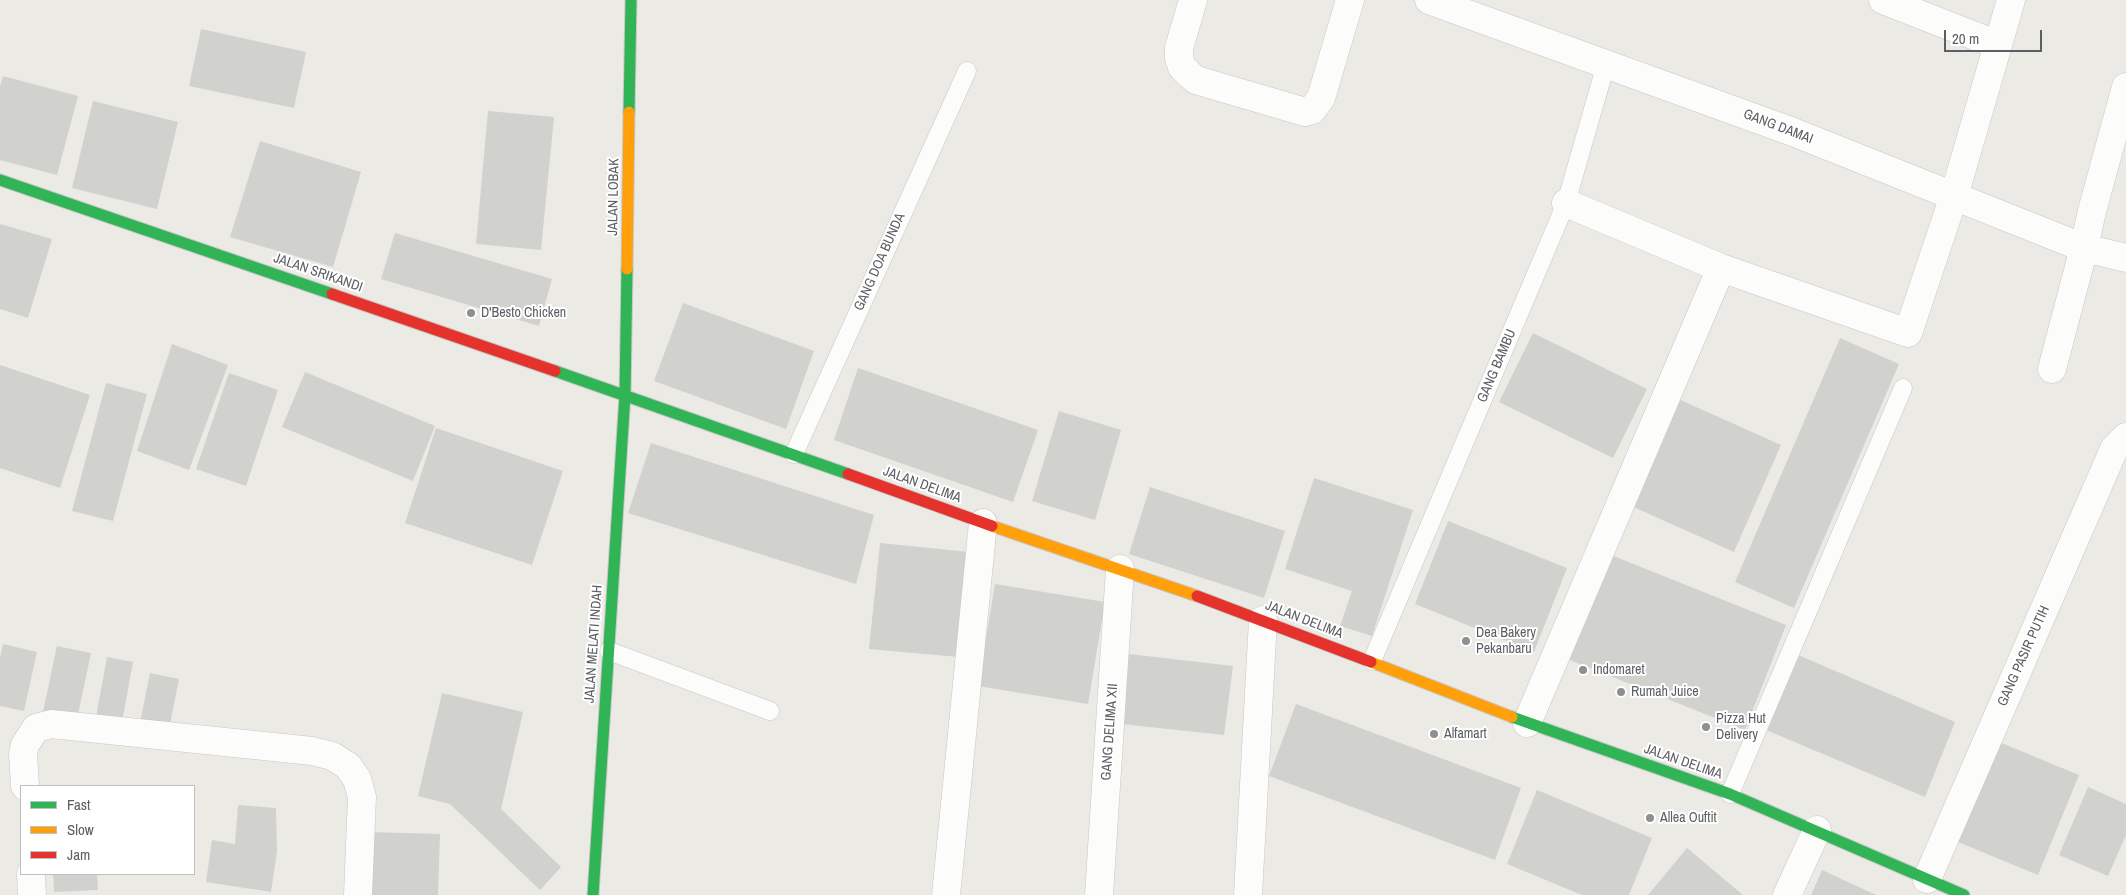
<!DOCTYPE html>
<html>
<head>
<meta charset="utf-8">
<style>
  body { margin:0 }
  #map { position:relative; width:2126px; height:895px; overflow:hidden; background:#ebeae5; font-family:"Archivo Narrow",sans-serif }
  canvas { display:block }
  .legend { position:absolute; left:20px; top:785px; width:175px; height:90px; box-sizing:border-box; background:#fff; border:1px solid #bdbfc1; margin:0; padding:6px 9px; list-style:none; font-size:15px; color:#5b5e63 }
  .legend li { display:flex; align-items:center; gap:10px; height:25px }
  .legend b { width:25px; border:1px solid #bdbfc1 }
  .scale { position:absolute; left:1944px; top:30px; width:98px; height:22px; box-sizing:border-box; border:2px solid #5b5e63; border-top:0; padding-left:6px; font-size:15px; line-height:18px; white-space:nowrap; color:#5b5e63; -webkit-text-stroke:4px #fff; paint-order:stroke }
</style>
</head>
<body>
<div id="map">
<canvas width="2126" height="895"></canvas>
<ul class="legend">
<li><b style="height:6px;background:#30b455"></b>Fast</li>
<li><b style="height:6px;background:#ff9f0a"></b>Slow</li>
<li><b style="height:6px;background:#e5322d"></b>Jam</li>
</ul>
<div class="scale">20 m</div>
</div>
<script>
const g = document.querySelector('canvas').getContext('2d');
g.lineJoin = 'round';
function fill(path, color) { g.fillStyle = color; g.fill(path, 'evenodd'); }
const toPath = rows => new Path2D(rows.map(r => 'M' + r).join(''));
function strokePath(path, color, width, dash) { g.strokeStyle = color; g.lineWidth = width; g.lineCap = dash ? 'butt' : 'round'; g.setLineDash(dash || []); g.stroke(path); }
function drawText(font, color, halo, rows, align = 'center') {
  g.font = font + ' "Archivo Narrow",sans-serif'; g.lineWidth = 4; g.setLineDash([]); g.textBaseline = 'middle'; g.strokeStyle = halo; g.fillStyle = color; for (const [text, x, y, turn = 0] of rows) {
    g.save(); g.translate(x, y); g.rotate((+turn || 0) * Math.PI / 180); g.textAlign = isNaN(turn) ? turn : align; if (halo) g.strokeText(text, 0, 0); g.fillText(text, 0, 0); g.restore();
  }
}
const building = toPath([
  [201,29,306,52,294,108,189,86],
  [3,76,78,96,57,175,0,160,0,87],
  [93,101,178,122,157,209,72,188],
  [488,111,554,117,541,250,476,244],
  [260,141,361,172,333,267,230,237],
  [0,224,52,239,28,318,0,309],
  [395,233,552,279,539,326,381,279],
  [683,303,814,351,786,429,654,381],
  [1533,333,1647,389,1613,458,1499,402],
  [1840,338,1899,364,1794,608,1735,582],
  [172,344,228,365,189,470,137,451],
  [0,365,90,395,60,488,0,468],
  [858,368,1038,430,1013,502,834,440],
  [305,372,435,426,413,481,282,427],
  [229,373,278,390,246,486,196,469],
  [106,383,147,394,113,521,72,511],
  [1676,398,1781,445,1734,552,1629,505],
  [1059,411,1121,430,1095,520,1032,501],
  [436,428,563,471,532,565,405,523],
  [651,443,874,515,856,584,628,513],
  [1314,478,1413,510,1372,636,1340,626,1352,591,1285,569],
  [1150,487,1285,531,1264,598,1129,554],
  [1448,521,1567,568,1534,652,1415,604],
  [880,543,969,552,959,657,869,649],
  [1606,553,1786,625,1745,730,1565,658],
  [995,584,1105,602,1088,704,978,686],
  [3,644,37,652,24,711,0,706,0,658],
  [57,646,91,653,77,719,43,712],
  [1129,654,1233,666,1224,735,1122,724],
  [1798,655,1955,722,1925,797,1766,730],
  [107,657,133,662,122,722,96,717],
  [150,673,179,679,168,734,139,728],
  [442,693,523,712,501,809,561,867,540,890,450,804,418,796],
  [1296,704,1521,788,1495,860,1269,776],
  [1999,742,2079,775,2038,875,1958,842],
  [2088,787,2126,804,2126,835,2108,876,2059,855],
  [1537,790,1652,838,1629,895,1582,895,1507,864],
  [238,805,276,808,277,851,271,892,206,882,212,840,235,844],
  [367,832,440,834,438,895,365,895],
  [1687,848,1743,895,1648,895],
  [1822,870,1876,895,1811,895],
  [53,874,97,874,98,890,54,892]
]);
const lane = toPath([
  [794,454,967,71],
  [609,651,770,711],
  [1372,661,1566,203,1606,64],
  [1730,794,1903,388]
]);
const street = toPath([
  [1193,0,1179,48,1179,58,1182,67,1190,75,1196,80,1305,112,1312,110,1321,98,1350,0],
  [1429,0,1793,132,2084,248,2126,258],
  [1883,0,1998,45],
  [1566,203,1721,268,1908,333,1954,196,2011,0],
  [2052,369,2084,248,2092,211,2126,87],
  [1527,723,1721,268],
  [25,786,23,754,25,745,36,728,51,724,312,751,332,756,348,766,357,779,362,797,358,895],
  [31,874,32,895],
  [1927,879,2114,449,2126,437],
  [946,895,983,523],
  [1099,895,1120,569],
  [1248,895,1263,620],
  [1787,895,1817,830]
]);
const fast = toPath([
  [629,112,631,0],
  [0,180,332,294],
  [555,371,848,474],
  [1512,717,1730,794,1964,895],
  [593,895,625,395,627,269]
]);
const slow = toPath([
  [627,269,629,112],
  [992,526,1197,596],
  [1371,662,1512,717]
]);
const jam = toPath([
  [332,294,555,371],
  [848,474,992,526],
  [1197,596,1371,662]
]);
const markers = [
  [471,313,5,"#8d8f90"],
  [1466,641,5,"#8d8f90"],
  [1583,670,5,"#8d8f90"],
  [1621,692,5,"#8d8f90"],
  [1706,727,5,"#8d8f90"],
  [1434,734,5,"#8d8f90"],
  [1650,818,5,"#8d8f90"]
];
const streetNames = [
  ["GANG DAMAI",1778,127,21],
  ["JALAN LOBAK",614,197,-89],
  ["GANG DOA BUNDA",880,262,-66],
  ["JALAN SRIKANDI",318,273,19],
  ["GANG BAMBU",1497,366,-67],
  ["JALAN DELIMA",922,485,20],
  ["JALAN DELIMA",1304,620,21],
  ["JALAN MELATI INDAH",594,644,-86],
  ["GANG PASIR PUTIH",2024,656,-66],
  ["GANG DELIMA XII",1110,732,-86],
  ["JALAN DELIMA",1683,762,19]
];
const poiNames = [
  ["D'Besto Chicken",481,313],
  ["Dea Bakery",1476,633],
  ["Pekanbaru",1476,649],
  ["Indomaret",1593,670],
  ["Rumah Juice",1631,692],
  ["Pizza Hut",1716,719],
  ["Delivery",1716,735],
  ["Alfamart",1444,734],
  ["Allea Ouftit",1660,818]
];
fill(building, '#d1d1ce');
strokePath(lane, '#c7c7c6', 19);
strokePath(street, '#c7c7c6', 29);
strokePath(fast, '#c8c8c7', 13);
strokePath(slow, '#c8c8c7', 13);
strokePath(jam, '#c8c8c7', 13);
strokePath(lane, '#fcfcfb', 18);
strokePath(street, '#fcfcfb', 28);
strokePath(fast, '#30b455', 11);
strokePath(slow, '#ff9f0a', 11);
strokePath(jam, '#e5322d', 11);
for (const [x, y, r, color] of markers) { const dot = new Path2D(); dot.arc(x, y, r, 0, 2 * Math.PI); g.fillStyle = color; g.fill(dot); strokePath(dot, '#fff', 2); }
drawText('14px', '#5b5e63', '#fff', streetNames);
drawText('14px', '#5b5e63', '#fff', poiNames, 'left');
</script>
</body>
</html>
